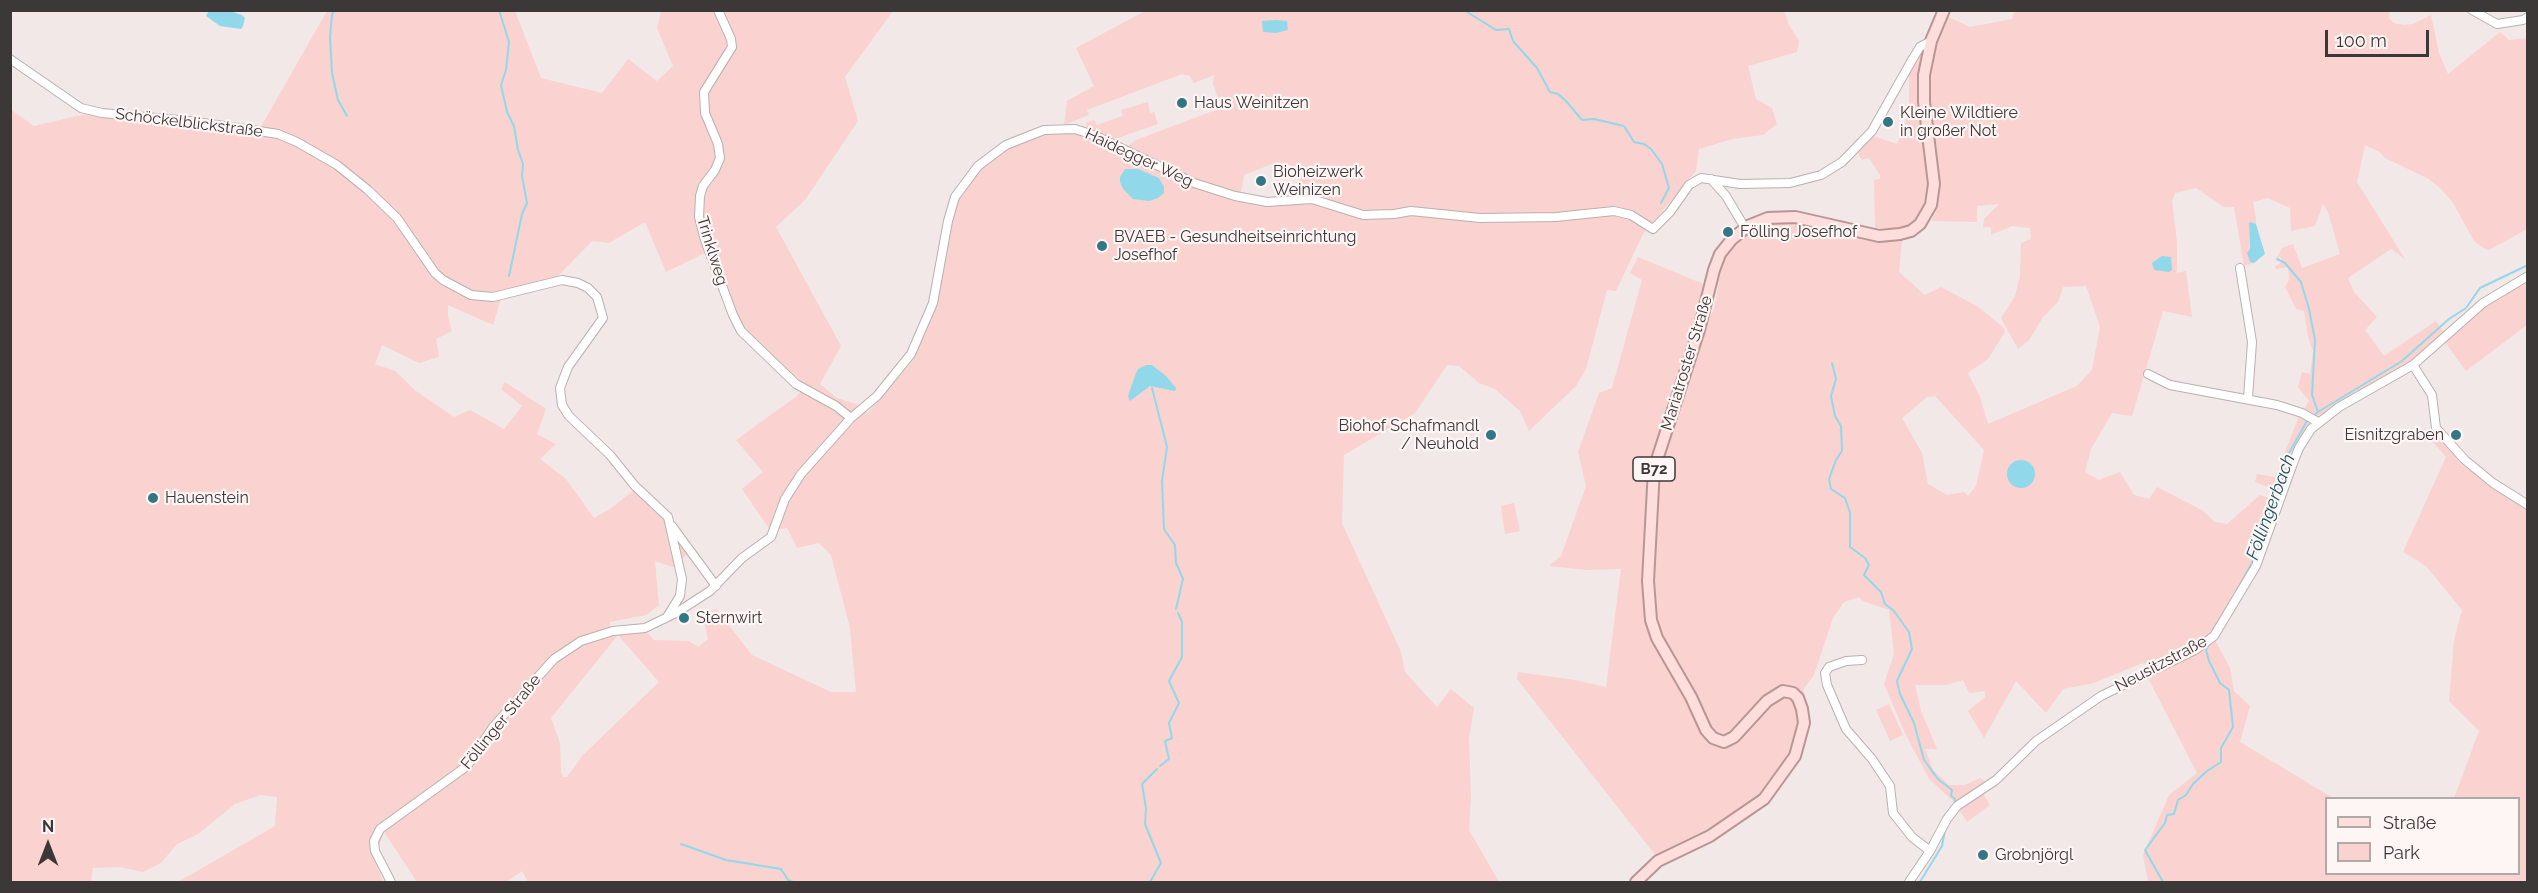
<!DOCTYPE html>
<html>
<head>
<meta charset="utf-8">
<style>
  body { margin:0 }
  #map { position:relative; width:2538px; height:893px; overflow:hidden; background:#f2e8e7; font-family:Raleway,sans-serif }
  canvas { display:block }
  .frame { position:absolute; inset:0; border:12px solid #3c3838; pointer-events:none }
  .legend { position:absolute; left:2325px; top:797px; width:195px; height:78px; box-sizing:border-box; background:#fef6f5; border:2px solid #b0aaa9; margin:0; padding:8px 10px; list-style:none; font-size:18px; color:#3c3838 }
  .legend li { display:flex; align-items:center; gap:12px; height:30px }
  .legend b { width:30px; border:2px solid #b0aaa9 }
  .north { position:absolute; left:18px; top:815px; width:60px; height:60px; -webkit-text-stroke:4px #fef6f5; paint-order:stroke; rotate:0deg; font-size:16px; font-weight:700; line-height:24px; text-align:center; color:#3c3838 }
  .north::after { content:''; display:block; margin:auto; width:21px; height:27px; background:#3c3838; clip-path:polygon(50% 0,100% 100%,50% 72%,0 100%) }
  .scale { position:absolute; left:2325px; top:30px; width:104px; height:27px; box-sizing:border-box; border:3px solid #3c3838; border-top:0; padding-left:8px; font-size:18px; line-height:21px; white-space:nowrap; color:#3c3838; -webkit-text-stroke:4px #fef6f5; paint-order:stroke }
</style>
</head>
<body>
<div id="map">
<canvas width="2538" height="893"></canvas>
<div class="frame"></div>
<ul class="legend">
<li><b style="height:8px;background:#fddedc"></b>Straße</li>
<li><b style="height:16px;background:#fad2cf"></b>Park</li>
</ul>
<div class="north">N</div>
<div class="scale">100 m</div>
</div>
<script>
const g = document.querySelector('canvas').getContext('2d');
g.lineJoin = 'round';
function fill(path, color) { g.fillStyle = color; g.fill(path, 'evenodd'); }
const toPath = rows => new Path2D(rows.map(r => 'M' + r).join(''));
function strokePath(path, color, width, dash) { g.strokeStyle = color; g.lineWidth = width; g.lineCap = dash ? 'butt' : 'round'; g.setLineDash(dash || []); g.stroke(path); }
function drawText(font, color, halo, rows, align = 'center') {
  g.font = font + ' Raleway,sans-serif'; g.lineWidth = 4.5; g.setLineDash([]); g.textBaseline = 'middle'; g.strokeStyle = halo; g.fillStyle = color; for (const [text, x, y, turn = 0] of rows) {
    g.save(); g.translate(x, y); g.rotate((+turn || 0) * Math.PI / 180); g.textAlign = isNaN(turn) ? turn : align; if (halo) g.strokeText(text, 0, 0); g.fillText(text, 0, 0); g.restore();
  }
}
const green = toPath([
  [1784,10,1789,25,1799,41,1797,52,1748,66,1756,99,1772,108,1777,124,1763,135,1732,139,1699,149,1696,171,1643,234,1616,291,1607,290,1586,369,1576,386,1529,431,1520,411,1495,389,1479,383,1459,366,1447,365,1415,413,1344,455,1342,523,1401,652,1405,672,1437,707,1451,689,1474,708,1469,738,1471,796,1469,830,1499,882,528,882,522,871,506,882,417,882,384,832,374,859,383,882,178,882,275,826,277,797,260,795,235,804,198,834,177,844,161,863,143,872,120,867,93,868,91,882,11,882,10,109,34,126,86,114,258,132,327,11,515,11,541,78,602,93,628,59,657,81,673,66,657,28,661,11,893,11,845,77,858,121,805,200,776,227,841,346,820,384,837,398,856,404,868,413,913,361,932,308,951,208,960,187,987,157,1018,139,1044,130,1075,129,1096,136,1194,183,1235,196,1267,202,1281,201,1289,200,1302,192,1297,176,1290,165,1272,164,1244,175,1241,192,1234,192,1196,181,1129,150,1129,145,1136,140,1221,108,1213,84,1214,75,1194,83,1190,76,1182,74,1087,110,1089,115,1064,125,1067,101,1094,86,1076,48,1145,11],
  [645,222,666,272,705,253,713,276,745,331,805,386,797,396,736,440,763,472,742,489,770,530,787,528,797,548,819,543,831,555,850,628,856,692,831,692,752,655,716,609,703,617,708,639,698,647,689,641,654,640,647,632,617,634,610,625,610,622,646,615,659,605,655,561,673,567,693,549,659,504,640,485,610,509,594,518,566,479,540,459,556,444,537,434,546,409,505,382,501,389,522,406,504,429,470,410,454,417,416,391,395,371,375,364,382,345,419,363,439,357,436,339,452,331,448,317,448,305,493,325,503,292,557,277,592,241,609,243],
  [618,635,659,682,583,755,567,777,563,777,561,772,560,743,551,718],
  [2015,10,2390,10,2389,18,2394,23,2404,25,2413,24,2431,15,2439,53,2448,74,2500,32,2509,40,2527,38,2527,229,2489,250,2485,249,2474,241,2452,201,2439,187,2427,178,2385,158,2380,152,2365,145,2357,182,2405,259,2391,249,2348,278,2354,292,2377,317,2365,330,2384,356,2436,321,2444,332,2413,360,2388,378,2343,401,2319,417,2304,434,2255,564,2215,628,2216,642,2230,668,2234,691,2250,706,2240,742,2333,798,2326,798,2326,874,2518,874,2518,798,2454,798,2479,731,2449,701,2454,640,2462,610,2426,566,2403,552,2446,457,2421,428,2438,434,2461,464,2527,509,2527,882,2148,882,2143,855,2169,795,2197,773,2149,680,2170,660,2169,659,2140,664,2094,683,2063,689,2046,713,2016,681,1984,738,1968,711,1985,697,1985,691,1969,693,1963,680,1946,685,1915,685,1921,711,1937,749,1925,749,1933,770,1949,785,1965,785,1980,778,1986,782,1979,787,1990,805,1967,822,1955,803,1929,779,1905,733,1884,684,1894,654,1889,610,1863,601,1859,597,1844,602,1833,618,1814,675,1803,690,1809,708,1809,730,1801,757,1778,791,1769,786,1752,804,1722,823,1656,856,1517,679,1518,672,1575,680,1606,687,1621,569,1587,570,1549,566,1561,556,1586,486,1578,452,1599,393,1612,388,1642,280,1630,273,1638,257,1706,285,1651,466,1648,490,1656,487,1660,483,1661,472,1658,467,1703,340,1707,320,1714,310,1722,264,1730,248,1744,233,1765,223,1780,221,1802,223,1862,239,1879,241,1902,240,1899,272,1925,295,1941,287,1977,306,2004,328,2005,332,1988,359,1968,373,1980,397,1988,424,2077,386,2092,370,2100,327,2086,286,2063,287,2058,302,2043,317,2029,340,2018,349,2001,318,2015,296,2020,276,2021,243,2031,239,2030,228,2012,226,1991,235,1991,227,1983,227,1984,219,1999,204,1977,206,1977,222,1932,221,1937,209,1939,187,1929,97,1930,66,1938,36,1946,16,1970,27,2012,19],
  [2196,188,2224,207,2234,207,2244,266,2254,263,2250,262,2249,231,2249,223,2251,222,2256,224,2256,219,2253,202,2268,198,2290,208,2291,231,2315,226,2323,204,2328,212,2340,254,2302,268,2293,244,2282,248,2274,263,2280,256,2283,262,2275,266,2276,269,2288,267,2289,280,2285,287,2296,309,2304,311,2308,337,2313,351,2310,374,2302,372,2298,387,2309,401,2298,419,2275,477,2257,474,2255,482,2272,489,2269,498,2260,495,2227,524,2215,522,2202,510,2157,487,2149,499,2134,495,2120,472,2099,480,2085,472,2091,449,2112,413,2132,416,2163,311,2192,317,2186,271,2177,273,2177,243,2172,201,2175,193],
  [1935,396,1984,450,1976,486,1968,496,1964,492,1947,495,1928,484,1922,453,1902,418,1927,397],
  [1923,52,1918,85,1928,179,1924,208,1918,218,1909,225,1899,228,1875,228,1874,180,1880,179,1880,175,1869,158,1862,160,1857,152,1873,136,1897,144,1909,112,1909,69,1920,53],
  [1148,102,1150,113,1154,112,1158,124,1115,139,1087,131,1086,123,1094,120,1097,125,1123,116,1121,110],
  [2527,276,2527,325,2466,371,2445,342,2461,322],
  [1514,503,1520,531,1505,534,1501,506],
  [1889,704,1903,735,1890,741,1876,710]
]);
const water = toPath([
  [209,10,230,11,242,15,245,18,243,26,241,29,220,26,206,16],
  [1276,20,1287,21,1288,30,1276,33,1263,32,1262,21],
  [1125,169,1138,169,1159,178,1164,187,1164,193,1158,198,1149,201,1133,199,1123,189,1120,182,1120,177],
  [2251,222,2256,224,2265,254,2254,263,2250,262,2247,253,2250,249,2249,223],
  [2162,256,2171,257,2172,270,2169,272,2154,270,2152,263],
  [1146,365,1152,365,1166,376,1176,388,1175,391,1150,386,1130,401,1128,396,1136,373,1138,369],
  '2007 474a14 14 0 1 1 28 0a14 14 0 1 1-28 0Z'
]);
const stream = toPath([
  [334,10,332,15,330,37,332,73,338,100,347,116],
  [499,10,509,42,506,70,501,85,507,112,514,126,518,150,523,164,522,176,527,203,522,214,509,276],
  [1464,10,1496,30,1509,29,1513,41,1537,68,1550,92,1558,94,1566,101,1582,120,1594,119,1624,126,1634,142,1644,144,1651,149,1662,164,1669,188,1661,203],
  [2277,259,2285,263,2301,282,2309,309,2315,340,2312,395,2318,412],
  [1832,363,1836,379,1831,396,1835,416,1841,426,1842,451,1836,460,1829,479,1831,489,1845,498,1850,513,1850,547,1865,558,1869,565,1864,575,1881,592,1885,604,1894,611,1909,632,1912,649,1897,681,1900,694,1914,723,1924,760,1938,779,1952,790,1951,796,1955,799,1955,804],
  [1152,388,1167,447,1162,481,1164,529,1175,545,1176,563,1183,579,1176,609],
  [2235,594,2253,561,2288,455,2307,421,2318,412,2402,361,2449,319,2466,308,2480,288,2528,265],
  [2210,635,2229,604],
  [1160,766,1169,759,1165,741,1172,738,1169,723,1179,703,1169,681,1182,657,1182,622,1178,613],
  [681,844,726,860,781,869,788,880,793,882],
  [1150,882,1161,863,1145,824,1146,808,1142,784,1157,769],
  [1920,882,1942,846,1945,830],
  [2163,882,2145,850,2165,823,2167,815,2174,814,2178,800,2186,795,2193,784,2207,771,2221,762,2221,748,2233,727,2229,690,2220,683,2209,661,2206,650,2209,644]
]);
const minor = toPath([
  [718,10,731,39,732,47,704,92,705,113,718,144,720,158,715,170,703,186,700,196,699,217,705,240,733,315,741,331,796,384,836,406,851,418],
  [2472,10,2497,24,2523,20,2528,17],
  [10,59,81,108,102,113,189,121,259,131,278,134,297,142,337,165,368,190,397,218,435,273,443,280,471,295,493,297,562,280,578,283,588,288,597,297,603,318,568,367,560,388,562,405,569,416,610,455,635,486,668,517,682,579,680,596,667,617],
  [1711,179,1726,196,1745,228],
  [2240,268,2252,342,2248,398],
  [2413,365,2432,395,2436,428,2465,460,2493,483,2528,505],
  [2148,374,2170,385,2277,405,2302,413,2318,422],
  [672,526,716,586],
  [1862,660,1846,661,1829,667,1825,673,1827,685,1846,729,1872,759,1890,786,1893,813,1912,837,1930,851],
  [391,882,375,851,374,841,380,829,467,766,493,727,554,659,581,641,613,631,645,628,676,613,710,591,742,558,771,537,785,499,801,474,851,418,877,396,911,354,933,303,948,221,955,197,978,166,1006,145,1044,130,1075,129,1096,136,1194,183,1235,196,1267,202,1312,199,1363,215,1394,214,1411,211,1480,218,1556,217,1614,211,1631,215,1653,229,1670,212,1689,185,1701,178,1740,184,1790,183,1821,175,1842,162,1872,131,1912,60,1920,47,1931,41],
  [1909,882,1930,851,1947,819,1957,806,1996,780,2036,741,2101,696,2195,650,2214,636,2256,566,2292,466,2299,448,2311,429,2339,407,2413,365,2483,303,2528,276]
]);
const major = toPath([
  [1636,882,1658,861,1710,836,1764,799,1795,756,1804,723,1802,709,1798,698,1793,693,1783,691,1767,701,1734,737,1724,742,1713,738,1706,730,1691,697,1657,638,1651,620,1648,581,1654,469,1699,330,1714,270,1720,254,1732,239,1748,226,1768,218,1795,217,1879,236,1900,234,1911,231,1920,224,1931,205,1934,184,1924,102,1924,75,1931,41,1944,10]
]);
const markers = [
  [1182,103,6,"#337786"],
  [1888,122,6,"#337786"],
  [1261,181,6,"#337786"],
  [1728,232,6,"#337786"],
  [1102,246,6,"#337786"],
  [1491,435,6,"#337786"],
  [2456,435,6,"#337786"],
  [153,498,6,"#337786"],
  [684,618,6,"#337786"],
  [1983,855,6,"#337786"]
];
const shields = [
  [1654,469,42]
];
const shieldNames = [
  ["B72",1654,469]
];
const poiNames = [
  ["Haus Weinitzen",1194,103],
  ["Kleine Wildtiere",1900,113],
  ["in großer Not",1900,131],
  ["Bioheizwerk",1273,172],
  ["Weinizen",1273,190],
  ["Fölling Josefhof",1740,232],
  ["BVAEB - Gesundheitseinrichtung",1114,237],
  ["Josefhof",1114,255],
  ["Biohof Schafmandl",1479,426,"right"],
  ["/ Neuhold",1479,444,"right"],
  ["Eisnitzgraben",2444,435,"right"],
  ["Hauenstein",165,498],
  ["Sternwirt",696,618],
  ["Grobnjörgl",1995,855]
];
const streetNames = [
  ["Schöckelblickstraße",189,123,7],
  ["Haidegger Weg",1139,158,25],
  ["Trinklweg",712,251,73],
  ["Mariatroster Straße",1687,363,-73],
  ["Neusitzstraße",2161,664,-28],
  ["Föllinger Straße",501,722,-51]
];
const waterNames = [
  ["Föllingerbach",2271,507,-70]
];
fill(green, '#fad2cf');
fill(water, '#91d9ea');
strokePath(stream, '#91d9ea', 2);
strokePath(minor, '#b9b0af', 10);
strokePath(major, '#b89694', 14);
strokePath(minor, '#fff', 8);
strokePath(major, '#fddedc', 10);
for (const [x, y, r, color] of markers) { const dot = new Path2D(); dot.arc(x, y, r, 0, 2 * Math.PI); g.fillStyle = color; g.fill(dot); strokePath(dot, '#fef6f5', 2); }
for (const [x, y, w] of shields) { const box = new Path2D(); box.roundRect(x - w / 2, y - 12, w, 24, 4.5); g.fillStyle = '#fef6f5'; g.fill(box); strokePath(box, '#3c3838', 1.5); }
drawText('bold 15px', '#3c3838', null, shieldNames);
drawText('16px', '#3c3838', '#fef6f5', poiNames, 'left');
drawText('16px', '#3c3838', '#fef6f5', streetNames);
drawText('italic 18px', '#165460', '#fef6f5', waterNames);
</script>
</body>
</html>
